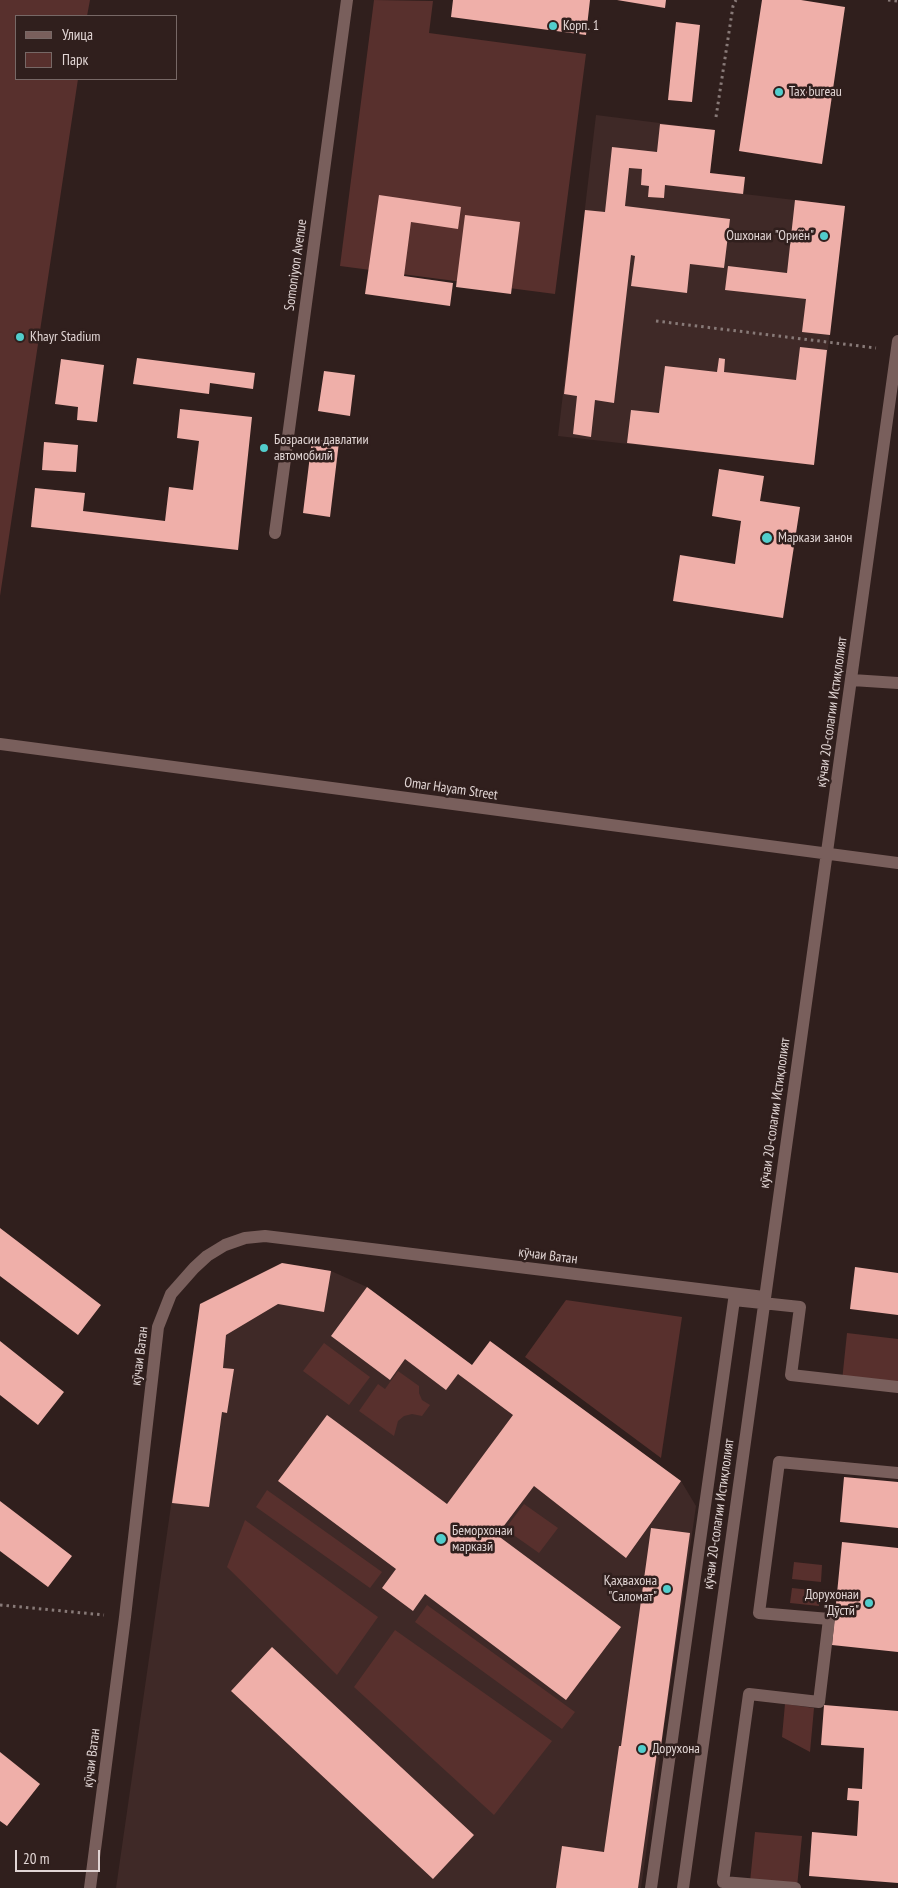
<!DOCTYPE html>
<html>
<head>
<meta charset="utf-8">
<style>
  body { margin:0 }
  #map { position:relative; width:898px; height:1888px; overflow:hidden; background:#301f1d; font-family:"PT Sans Narrow",sans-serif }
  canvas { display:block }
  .legend { position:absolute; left:15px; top:15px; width:162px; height:65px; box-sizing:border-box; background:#301f1d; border:1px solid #776866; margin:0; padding:6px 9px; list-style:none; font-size:15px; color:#e1d5d4 }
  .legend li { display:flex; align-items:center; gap:10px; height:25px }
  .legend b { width:25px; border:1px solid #776866 }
  .scale { position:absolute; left:15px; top:1850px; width:85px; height:22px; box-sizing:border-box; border:2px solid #e1d5d4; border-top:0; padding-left:6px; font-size:15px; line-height:18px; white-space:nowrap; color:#e1d5d4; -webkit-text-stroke:4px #301f1d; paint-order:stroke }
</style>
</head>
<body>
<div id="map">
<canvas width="898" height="1888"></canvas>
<ul class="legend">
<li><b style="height:6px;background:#795f5c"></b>Улица</li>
<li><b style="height:14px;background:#58302d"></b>Парк</li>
</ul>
<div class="scale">20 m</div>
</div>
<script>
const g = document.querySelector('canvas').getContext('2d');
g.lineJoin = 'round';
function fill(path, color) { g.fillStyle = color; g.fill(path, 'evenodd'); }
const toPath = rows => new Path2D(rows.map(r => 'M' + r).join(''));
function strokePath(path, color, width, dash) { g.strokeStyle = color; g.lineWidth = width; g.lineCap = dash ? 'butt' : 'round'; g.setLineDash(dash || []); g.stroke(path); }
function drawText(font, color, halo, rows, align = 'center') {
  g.font = font + ' "PT Sans Narrow",sans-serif'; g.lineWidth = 5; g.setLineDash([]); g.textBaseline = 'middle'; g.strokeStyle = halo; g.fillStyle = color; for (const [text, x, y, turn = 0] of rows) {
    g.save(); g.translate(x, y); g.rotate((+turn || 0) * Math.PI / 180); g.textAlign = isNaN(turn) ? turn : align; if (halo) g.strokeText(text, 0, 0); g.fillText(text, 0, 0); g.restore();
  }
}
const built = toPath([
  [596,115,715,130,710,173,745,177,744,194,845,206,814,465,558,436],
  [282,1263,331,1271,367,1287,472,1365,490,1341,681,1481,696,1506,641,1888,116,1888,200,1304]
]);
const green = toPath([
  [0,0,90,0,87,16,16,16,16,79,78,79,0,596],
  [374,0,433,1,429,33,586,54,555,294,340,266],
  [566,1300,682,1317,661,1458,525,1357],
  [847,1333,898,1339,898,1387,842,1381],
  [324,1343,370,1377,349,1405,303,1371],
  [398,1371,419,1386,419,1393,422,1400,430,1405,422,1416,412,1414,404,1416,398,1421,394,1436,359,1411,378,1384,385,1389],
  [267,1490,382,1572,370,1588,256,1507],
  [524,1504,558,1528,539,1553,505,1529],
  [245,1520,378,1617,337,1675,227,1567],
  [794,1562,822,1565,821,1582,792,1579],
  [792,1588,820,1591,819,1606,790,1603],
  [427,1605,575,1712,562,1729,415,1622],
  [395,1630,552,1741,494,1815,354,1687],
  [785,1704,814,1708,810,1752,782,1737],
  [755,1832,802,1836,797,1887,750,1882]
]);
const building = toPath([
  [453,0,590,0,586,35,451,17],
  [617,0,666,0,665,8],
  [762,0,801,0,845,7,822,164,739,151],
  [676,22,700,25,692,102,668,100],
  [660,124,715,130,710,173,745,177,743,194,665,185,664,198,648,197,649,186,641,185,642,169,629,168,625,206,730,219,724,268,690,264,687,293,631,286,635,256,631,255,614,403,595,400,591,437,573,434,577,396,564,394,585,210,605,212,612,147,657,152],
  [379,195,461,207,458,229,411,222,404,276,453,283,450,306,365,294],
  [795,200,845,206,830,335,802,332,806,299,725,290,728,266,787,273],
  [465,215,520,222,511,294,456,287],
  [800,347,827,350,814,465,627,443,631,410,659,413,665,366,717,372,719,358,725,359,724,372,796,380],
  [137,358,255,373,253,389,210,383,209,394,133,384],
  [61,359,104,365,97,422,77,420,78,407,55,404],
  [324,371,355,375,350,416,318,411],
  [180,409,252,417,238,550,31,527,35,488,85,493,83,511,165,521,169,487,193,490,199,441,177,438],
  [312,439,339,442,330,517,303,513],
  [44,442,78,445,76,472,42,470],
  [719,469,764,476,760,501,800,507,783,618,673,601,680,555,735,564,741,521,712,516],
  [0,1228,101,1305,78,1335,0,1276],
  [282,1263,331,1271,324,1312,278,1304,226,1335,223,1368,234,1369,227,1413,222,1412,209,1507,172,1503,200,1304],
  [855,1267,898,1273,898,1315,850,1309],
  [367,1287,472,1365,490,1341,681,1481,626,1558,534,1486,497,1535,621,1627,566,1700,425,1594,413,1611,382,1588,396,1569,278,1481,327,1415,447,1504,513,1415,458,1374,446,1390,405,1359,390,1380,331,1336],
  [0,1341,64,1392,38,1425,0,1395],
  [844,1477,898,1482,898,1528,840,1522],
  [0,1501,72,1556,48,1587,0,1551],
  [651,1528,690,1533,660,1753,657,1752,638,1888,556,1888,562,1846,604,1852,619,1746,621,1746],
  [842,1542,898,1548,898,1652,832,1645],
  [272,1647,474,1835,433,1879,231,1691],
  [824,1705,898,1711,898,1883,809,1876,812,1832,857,1836,859,1801,847,1800,848,1788,862,1789,864,1748,821,1745],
  [0,1752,40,1784,7,1826,0,1821]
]);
const path = toPath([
  [888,0,898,1],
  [716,117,733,6,736,0],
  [656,321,876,348],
  [0,1605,104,1615]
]);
const minor = toPath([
  [275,533,347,0],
  [852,680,898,683],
  [0,744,898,863],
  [90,1888,125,1617,158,1327,171,1294,194,1268,207,1256,225,1245,245,1238,265,1236,764,1297],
  [651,1888,734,1300,800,1307,791,1375,898,1387],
  [683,1888,898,341],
  [795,1888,723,1882,749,1694,819,1702,829,1619,759,1613,779,1462,898,1473]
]);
const markers = [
  [553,26,5,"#52cdcc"],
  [779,92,5,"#52cdcc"],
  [824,236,5,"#52cdcc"],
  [20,337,5,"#52cdcc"],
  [264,448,5,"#52cdcc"],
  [767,538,6,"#52cdcc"],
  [441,1539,6,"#52cdcc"],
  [667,1589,5,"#52cdcc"],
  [869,1603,5,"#52cdcc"],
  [642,1749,5,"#52cdcc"]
];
const poiNames = [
  ["Корп. 1",563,26],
  ["Tax bureau",789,92],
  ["Ошхонаи \"Ориён\"",814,236,"right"],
  ["Khayr Stadium",30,337],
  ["Бозрасии давлатии",274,440],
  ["автомобилӣ",274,456],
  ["Маркази занон",778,538],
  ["Беморхонаи",452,1531],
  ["марказӣ",452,1547],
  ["Қаҳвахона",657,1581,"right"],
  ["\"Саломат\"",657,1597,"right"],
  ["Дорухонаи",859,1595,"right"],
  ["\"Дӯстӣ\"",859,1611,"right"],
  ["Дорухона",652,1749]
];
const streetNames = [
  ["Somoniyon Avenue",296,265,-82],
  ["кӯчаи 20-солагии Истиқлолият",832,712,-82],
  ["Omar Hayam Street",451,789,8],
  ["кӯчаи 20-солагии Истиқлолият",775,1113,-82],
  ["кӯчаи Ватан",548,1256,7],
  ["кӯчаи Ватан",140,1356,-83],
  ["кӯчаи 20-солагии Истиқлолият",719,1514,-82],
  ["кӯчаи Ватан",92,1758,-83]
];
fill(built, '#3f2927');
fill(green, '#58302d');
fill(building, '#efafa9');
strokePath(path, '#887a78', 3, [2.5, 4]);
strokePath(minor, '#795f5c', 12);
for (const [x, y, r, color] of markers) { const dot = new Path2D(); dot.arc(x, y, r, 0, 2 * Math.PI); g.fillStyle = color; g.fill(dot); strokePath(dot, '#301f1d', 2); }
drawText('14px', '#e1d5d4', '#301f1d', poiNames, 'left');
drawText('14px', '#e1d5d4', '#301f1d', streetNames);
</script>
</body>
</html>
